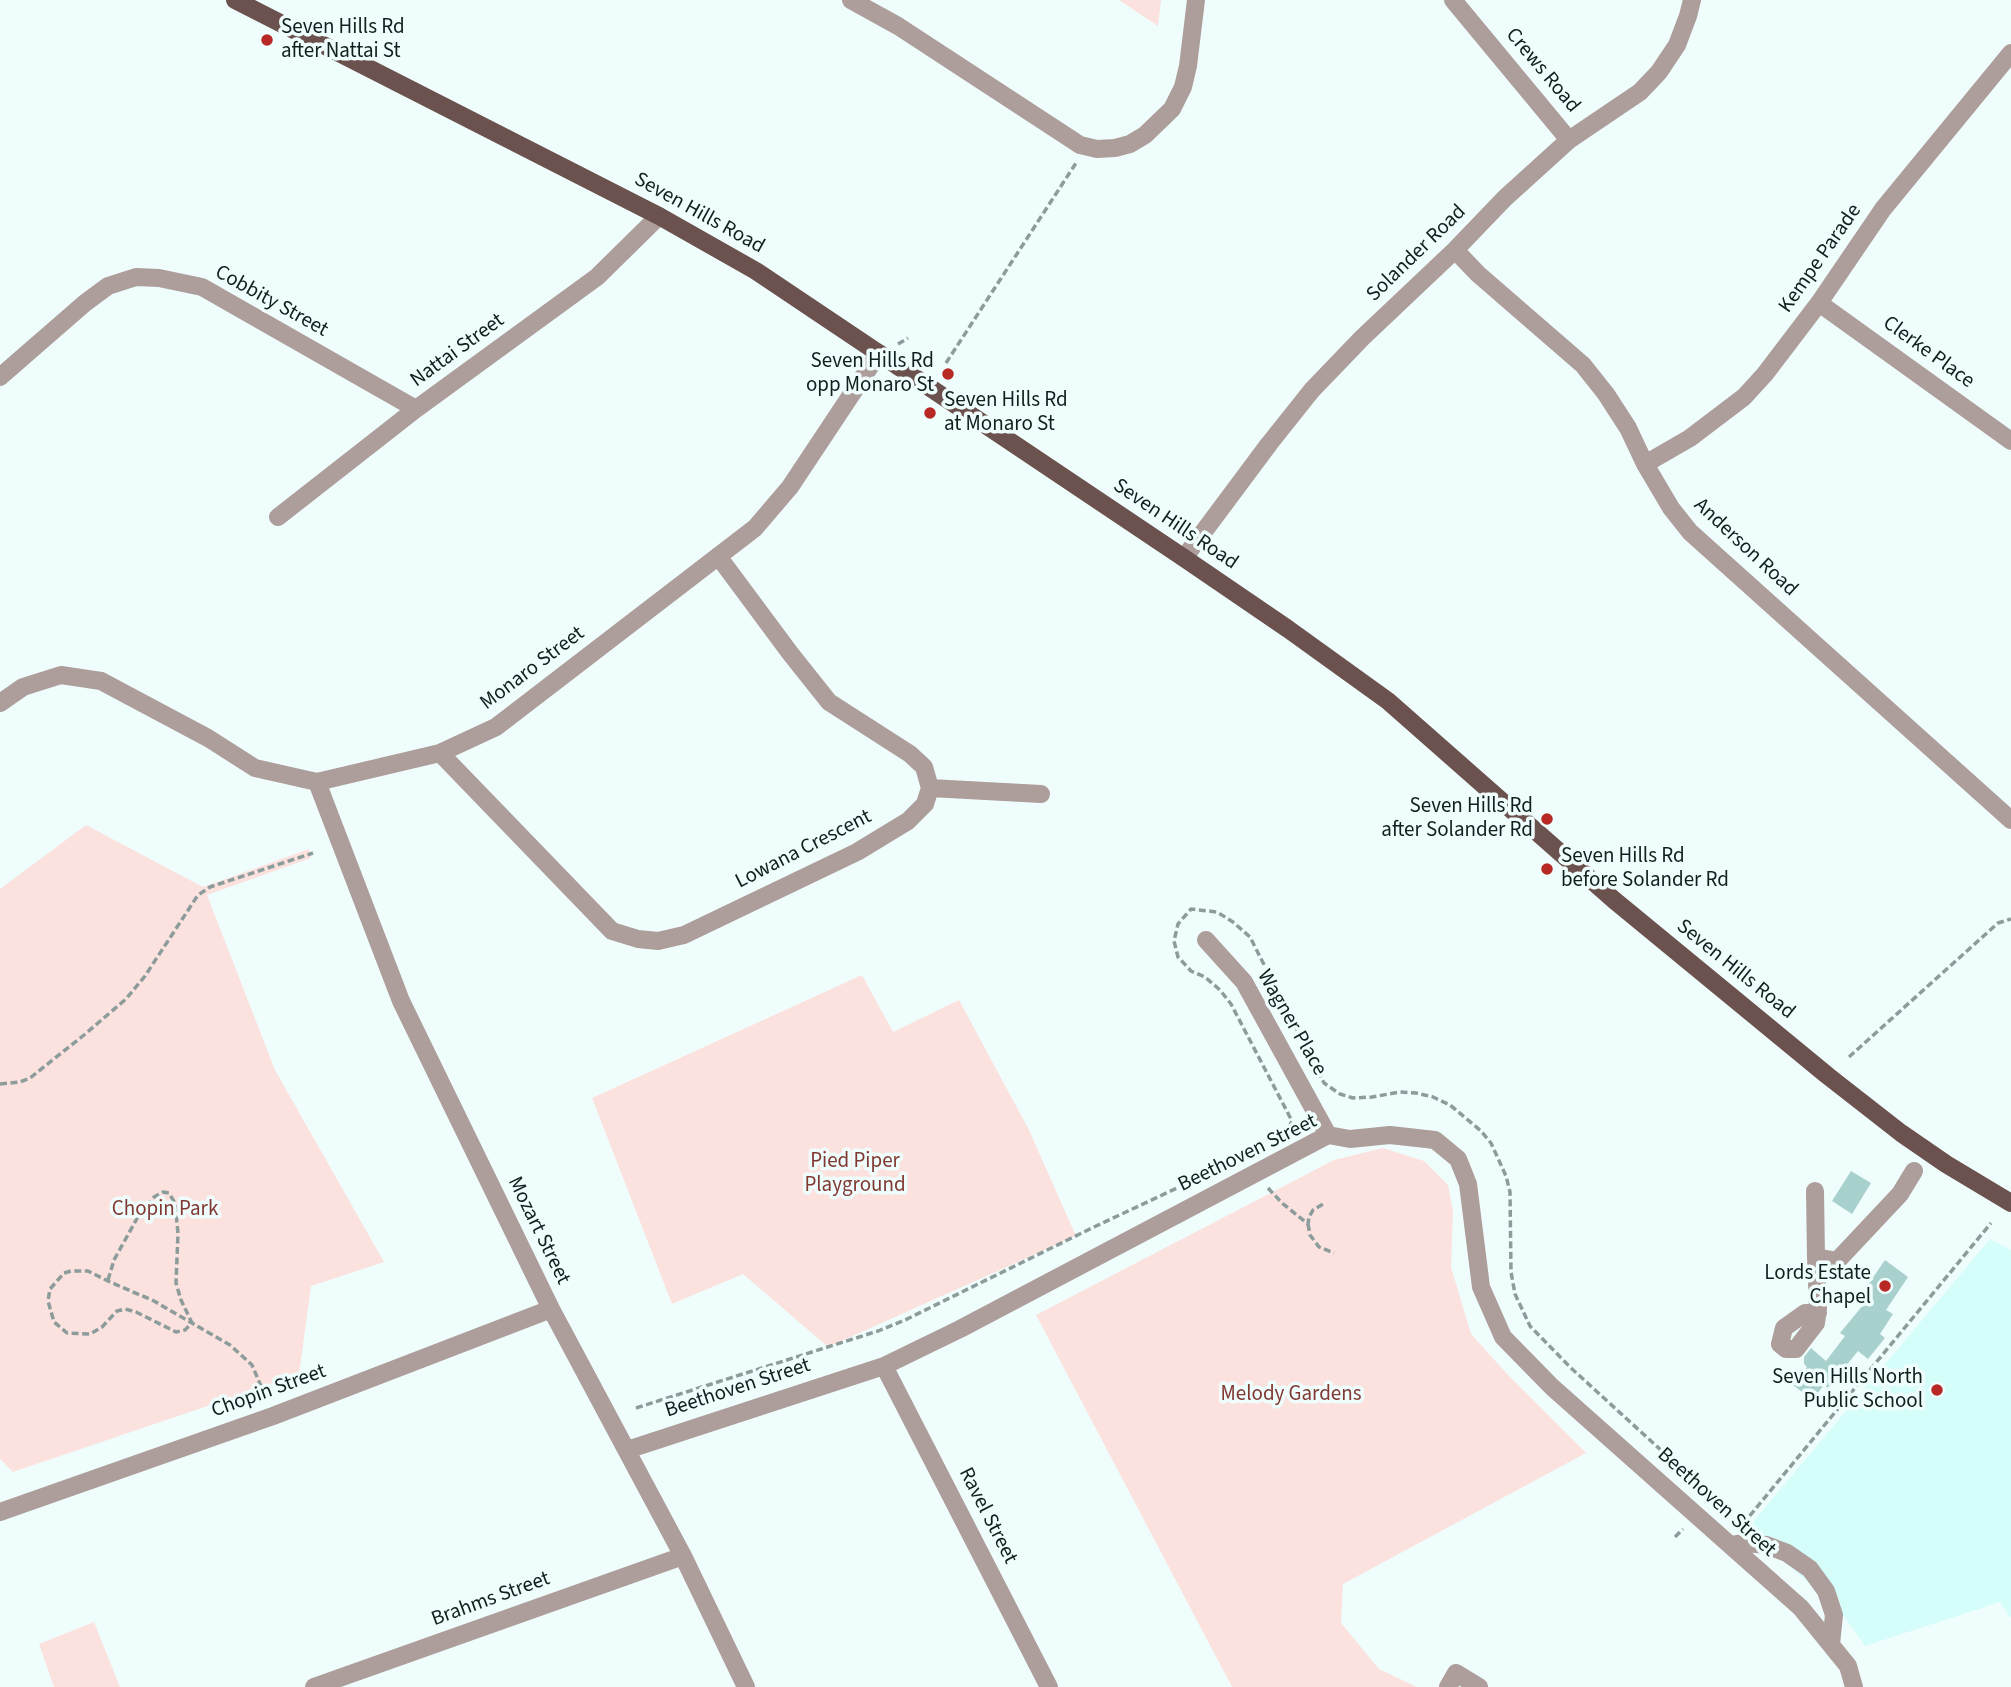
<!DOCTYPE html>
<html>
<head>
<meta charset="utf-8">
<style>
  body { margin:0 }
  canvas { display:block; background:#effefd }
</style>
</head>
<body>
<canvas width="2011" height="1687"></canvas>
<script>
const g = document.querySelector('canvas').getContext('2d');
g.lineJoin = 'round';
function fill(path, color) { g.fillStyle = color; g.fill(path, 'evenodd'); }
const toPath = rows => new Path2D(rows.map(r => 'M' + r).join(''));
function strokePath(path, color, width, dash) { g.strokeStyle = color; g.lineWidth = width; g.lineCap = dash ? 'butt' : 'round'; g.setLineDash(dash || []); g.stroke(path); }
function drawText(font, color, halo, rows, align = 'center') {
  g.font = font + ' "Source Sans 3",sans-serif'; g.lineWidth = 7; g.setLineDash([]); g.textBaseline = 'middle'; g.strokeStyle = halo; g.fillStyle = color; for (const [text, x, y, turn = 0] of rows) {
    g.save(); g.translate(x, y); g.rotate((+turn || 0) * Math.PI / 180); g.textAlign = isNaN(turn) ? turn : align; if (halo) g.strokeText(text, 0, 0); g.fillText(text, 0, 0); g.restore();
  }
}
const built = toPath([
  [1990,1239,2011,1250,2011,1618,2000,1602,1865,1646,1839,1609,1747,1529]
]);
const green = toPath([
  [1119,0,1161,0,1158,26],
  [86,825,203,887,309,849,311,858,207,895,275,1070,384,1262,311,1286,299,1375,13,1472,0,1459,0,889],
  [862,975,893,1032,959,1000,1029,1130,1076,1236,828,1347,743,1274,672,1304,592,1098],
  [1383,1148,1424,1161,1448,1185,1453,1212,1451,1267,1471,1334,1509,1376,1586,1453,1343,1584,1341,1623,1379,1669,1417,1687,1232,1687,1036,1315,1334,1160],
  [94,1622,120,1687,54,1687,39,1644]
]);
const building = toPath([
  [1851,1171,1871,1183,1852,1214,1832,1201],
  [1885,1260,1908,1277,1886,1310,1893,1314,1880,1334,1885,1338,1868,1359,1858,1351,1828,1388,1824,1385,1812,1400,1793,1385,1807,1367,1804,1364,1804,1357,1811,1348,1826,1361,1845,1336,1840,1333,1868,1299,1861,1295]
]);
const path = toPath([
  [898,344,908,338],
  [946,363,1076,163],
  [1849,1057,1998,923,2011,919],
  [0,1084,20,1082,30,1078,84,1035,126,999,145,976,198,895,210,887,313,853],
  [1284,1137,1292,1121,1231,1004,1220,990,1205,977,1191,971,1178,957,1174,941,1178,924,1191,909,1217,912,1233,922,1250,937,1324,1083,1340,1094,1353,1098,1372,1097,1400,1092,1416,1093,1433,1097,1450,1105,1481,1131,1491,1143,1506,1176,1510,1192,1511,1272,1515,1294,1530,1326,1571,1368,1743,1525],
  [1268,1188,1282,1203,1308,1224,1309,1217,1313,1210,1325,1203],
  [1308,1224,1310,1235,1319,1247,1334,1253],
  [108,1280,114,1260,140,1213,154,1197,163,1192,169,1193,175,1203,178,1233,176,1283,181,1300,192,1323,185,1330,176,1332,136,1312,125,1309,117,1311,102,1327,90,1334,67,1333,54,1322,48,1301,50,1289,64,1273,71,1271,88,1271,110,1282,154,1301,230,1345,252,1365,266,1398],
  [636,1408,878,1331,905,1320,1094,1227,1224,1166],
  [1743,1524,1991,1223],
  [1675,1537,1683,1529]
]);
const minor = toPath([
  [851,0,898,26,1080,145,1097,149,1115,148,1130,144,1145,135,1172,109,1183,87,1188,66,1196,0],
  [1453,0,1569,140],
  [1455,250,1478,274,1583,365,1606,394,1628,428,1645,464,1671,508,1690,532,2011,820],
  [1819,303,2011,441],
  [0,377,85,303,108,286,136,277,159,278,202,287,416,409],
  [1645,464,1690,438,1744,397,1765,374,1819,303,1883,209,2011,53],
  [278,517,416,409,597,277,659,216],
  [1184,558,1269,444,1312,390,1362,338,1455,250,1505,198,1569,140,1640,92,1659,72,1677,45,1688,16,1692,0],
  [0,703,23,687,61,675,101,681,208,738,255,768,317,782,440,753,496,727,755,528,790,487,879,353],
  [440,753,612,931,638,939,658,941,684,935,857,852,908,821,925,804,930,788,924,767,910,754,829,702,790,653,718,556],
  [317,782,401,1001,551,1309,683,1556,746,1687],
  [930,788,1041,794],
  [1206,940,1244,982,1328,1135],
  [1815,1191,1816,1257,1837,1261,1900,1194,1914,1171],
  [1816,1257,1818,1308,1816,1323,1796,1349,1786,1349,1780,1344,1784,1328,1805,1313,1818,1313],
  [884,1366,1049,1687],
  [627,1450,884,1366,960,1329,1328,1135,1350,1139,1390,1135,1435,1140,1458,1159,1468,1184,1481,1287,1503,1337,1552,1387,1801,1608,1848,1666,1854,1687],
  [0,1512,273,1416,551,1309],
  [1730,1545,1746,1543,1766,1545,1787,1553,1810,1569,1826,1591,1834,1615,1831,1644],
  [314,1687,683,1556],
  [1448,1687,1456,1673,1479,1687]
]);
const major = toPath([
  [235,0,659,216,756,271,1184,558,1288,629,1388,701,1614,900,1828,1076,1901,1133,1946,1164,2011,1203]
]);
const markers = [
  [267,40,7,"#b82925"],
  [948,374,7,"#b82925"],
  [930,413,7,"#b82925"],
  [1547,819,7,"#b82925"],
  [1547,869,7,"#b82925"],
  [1885,1286,7,"#b82925"],
  [1937,1390,7,"#b82925"]
];
const poiNames = [
  ["Seven Hills Rd",281,28,"left"],
  ["after Nattai St",281,52,"left"],
  ["Seven Hills Rd",934,362],
  ["opp Monaro St",934,386],
  ["Seven Hills Rd",944,401,"left"],
  ["at Monaro St",944,425,"left"],
  ["Seven Hills Rd",1533,807],
  ["after Solander Rd",1533,831],
  ["Seven Hills Rd",1561,857,"left"],
  ["before Solander Rd",1561,881,"left"],
  ["Lords Estate",1871,1274],
  ["Chapel",1871,1298],
  ["Seven Hills North",1923,1378],
  ["Public School",1923,1402]
];
const streetNames = [
  ["Crews Road",1542,71,50],
  ["Seven Hills Road",699,214,29],
  ["Solander Road",1417,254,-44],
  ["Kempe Parade",1821,259,-55],
  ["Cobbity Street",271,302,29],
  ["Nattai Street",458,351,-36],
  ["Clerke Place",1928,353,36],
  ["Seven Hills Road",1175,525,34],
  ["Anderson Road",1745,548,43],
  ["Monaro Street",533,669,-37],
  ["Lowana Crescent",804,850,-27],
  ["Seven Hills Road",1735,970,39],
  ["Wagner Place",1291,1023,60],
  ["Beethoven Street",1248,1154,-26],
  ["Mozart Street",538,1231,64],
  ["Beethoven Street",738,1389,-18],
  ["Chopin Street",269,1392,-20],
  ["Beethoven Street",1716,1503,42],
  ["Ravel Street",987,1516,63],
  ["Brahms Street",491,1600,-20]
];
const parkNames = [
  ["Pied Piper",855,1162],
  ["Playground",855,1186],
  ["Chopin Park",165,1210],
  ["Melody Gardens",1291,1395]
];
fill(built, '#d5fdfa');
fill(green, '#fbe2df');
fill(building, '#a8d0cd');
strokePath(path, '#8c9c9b', 3.5, [7, 3.5]);
strokePath(minor, '#ad9d9b', 18);
strokePath(major, '#6c524e', 18);
for (const [x, y, r, color] of markers) { const dot = new Path2D(); dot.arc(x, y, r, 0, 2 * Math.PI); g.fillStyle = color; g.fill(dot); strokePath(dot, '#effefd', 2.5); }
drawText('21px', '#10201f', '#effefd', poiNames, 'right');
drawText('21px', '#10201f', '#effefd', streetNames);
drawText('21px', '#813831', '#effefd', parkNames);
</script>
</body>
</html>
